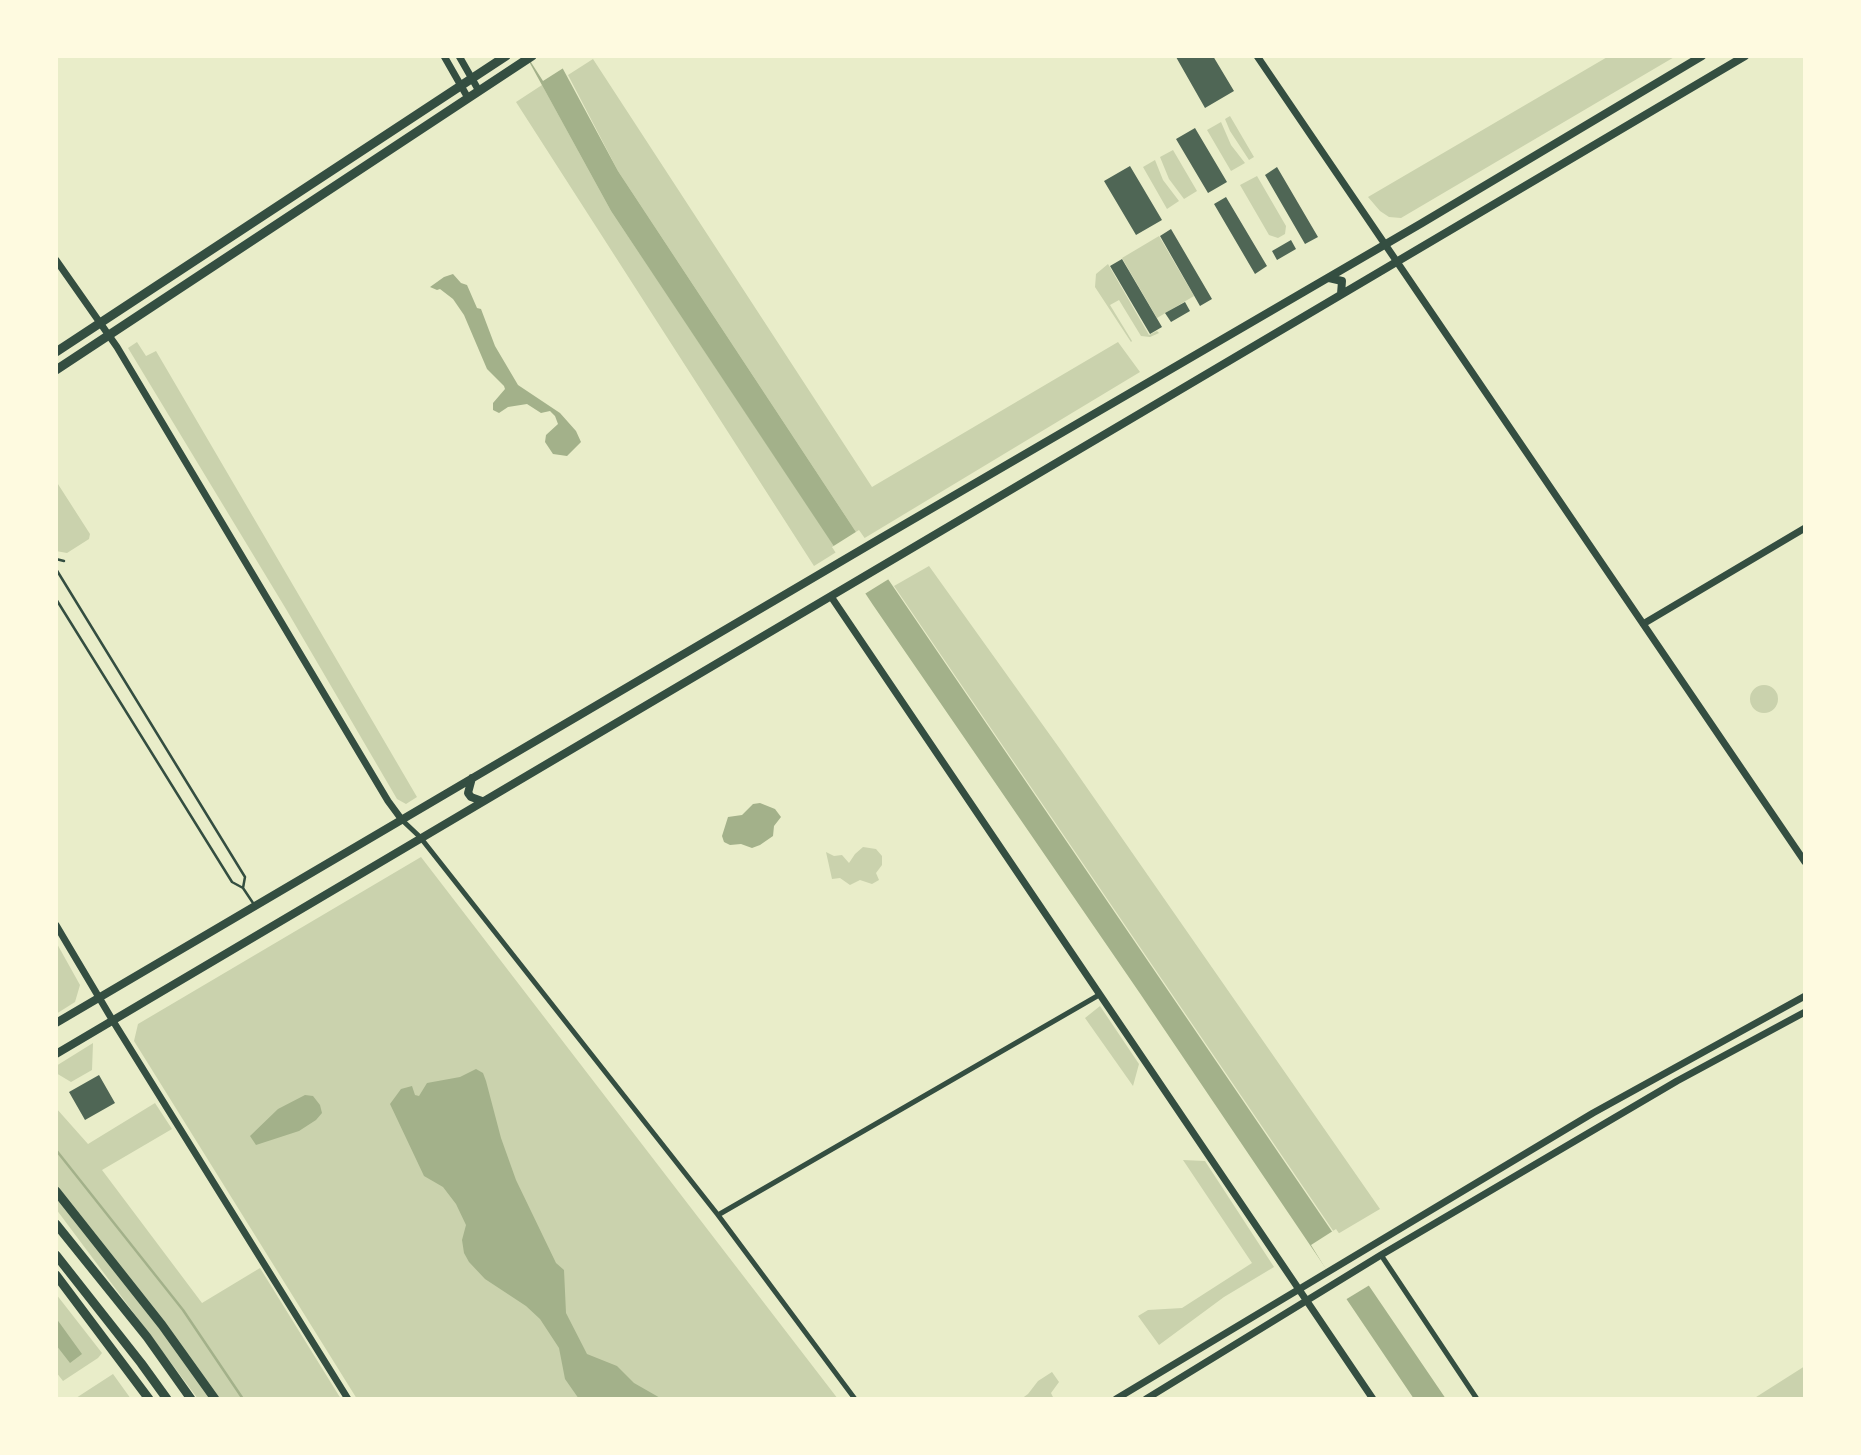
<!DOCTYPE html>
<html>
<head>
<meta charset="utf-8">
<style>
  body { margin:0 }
  #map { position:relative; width:1861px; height:1455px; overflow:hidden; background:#e9edc9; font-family:"Noto Sans",sans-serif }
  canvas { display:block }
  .frame { position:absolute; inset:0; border:58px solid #fefae0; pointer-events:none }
</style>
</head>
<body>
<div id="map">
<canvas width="1861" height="1455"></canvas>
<div class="frame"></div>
</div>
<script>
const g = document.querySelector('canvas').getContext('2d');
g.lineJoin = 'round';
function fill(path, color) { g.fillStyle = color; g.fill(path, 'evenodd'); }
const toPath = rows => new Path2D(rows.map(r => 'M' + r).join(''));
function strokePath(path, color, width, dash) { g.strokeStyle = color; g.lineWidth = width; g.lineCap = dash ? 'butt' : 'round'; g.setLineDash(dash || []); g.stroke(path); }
const green = toPath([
  [1609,56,1676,56,1401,218,1389,217,1380,211,1368,197],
  [593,59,872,487,1118,342,1140,372,863,539,856,532,618,171,568,75],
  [542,85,611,211,838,551,814,566,516,102],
  [1230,116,1254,157,1249,160,1230,131,1225,119],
  [1221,122,1231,145,1245,163,1231,171,1207,130],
  [1173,150,1197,191,1184,199,1169,179,1160,157],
  [1155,160,1163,180,1179,201,1167,209,1143,167],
  [1257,176,1286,226,1285,234,1278,238,1269,235,1240,185],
  [1159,236,1194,296,1157,318,1122,258],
  [1108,264,1149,335,1157,331,1159,333,1150,337,1141,336,1119,300,1110,305,1132,341,1131,342,1095,287,1096,274],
  [137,342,146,356,156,351,417,797,406,804,397,799,286,609,128,348],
  [56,481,90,534,89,539,67,553,56,551],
  [929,566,1060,749,1380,1209,1336,1235,894,586],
  '1750 699a14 14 0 1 1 28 0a14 14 0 1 1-28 0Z',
  [863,847,876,849,882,856,882,865,876,873,879,880,872,884,860,880,850,885,840,878,832,879,826,852,834,856,842,855,849,863,855,854],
  [421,857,838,1399,357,1399,134,1041,138,1024],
  [56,942,80,985,75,1002,56,1014],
  [1100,1006,1139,1064,1133,1086,1085,1018],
  [93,1043,92,1070,71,1082,56,1073,56,1066],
  [155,1103,172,1129,102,1170,202,1303,260,1268,341,1399,198,1399,56,1209,56,1108,88,1144],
  [1183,1160,1205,1161,1274,1267,1224,1297,1159,1345,1138,1316,1148,1310,1182,1308,1252,1263],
  [56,1294,102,1353,98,1358,63,1381,56,1372],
  [1805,1366,1805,1399,1753,1399],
  [1052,1372,1059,1382,1051,1393,1054,1399,1021,1399,1028,1394,1038,1381],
  [113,1374,131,1399,76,1398]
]);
const water = toPath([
  [526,56,556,56,618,171,856,532,1446,1399,1414,1399,1139,992,873,605,611,211],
  [453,274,461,283,467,285,477,308,481,309,495,346,518,385,560,413,576,431,581,442,567,456,553,454,545,442,546,435,558,424,555,416,550,411,541,413,527,404,508,407,499,413,493,410,493,403,505,389,504,386,487,369,464,315,453,299,440,289,437,290,430,287,444,277],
  [760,803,775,809,781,817,774,826,773,836,760,845,752,848,741,844,730,845,724,842,722,836,728,817,742,815,753,804],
  [476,1069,483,1073,486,1081,501,1138,516,1180,556,1263,564,1270,566,1313,587,1354,617,1366,634,1383,662,1399,579,1399,565,1379,559,1348,540,1319,526,1306,485,1279,469,1262,464,1253,462,1240,466,1225,456,1204,443,1187,424,1176,390,1104,401,1089,412,1086,415,1095,419,1096,427,1083,460,1077],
  [305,1095,313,1096,320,1105,322,1113,316,1120,299,1131,256,1145,250,1136,278,1109],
  [56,1318,82,1354,70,1363,56,1345]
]);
const pier = toPath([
  [527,56,558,56,565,67,543,81],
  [859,530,892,577,863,595,832,547],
  [1336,1229,1373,1283,1345,1300,1311,1245]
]);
const stream = toPath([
  [56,1150,183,1310,243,1399]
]);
const building = toPath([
  [1178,56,1213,56,1234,91,1205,108,1176,57],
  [1195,128,1227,182,1208,193,1176,139],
  [1130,166,1162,220,1136,235,1104,181],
  [1277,167,1318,237,1305,244,1265,175],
  [1226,197,1267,266,1255,274,1214,204],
  [1171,229,1212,299,1200,306,1160,236],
  [1291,240,1296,249,1277,260,1272,251],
  [1122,259,1162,327,1150,334,1110,266],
  [1185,302,1190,311,1171,322,1165,313],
  [99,1075,115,1103,85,1120,69,1092]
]);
const service = toPath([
  [56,559,64,561],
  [56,569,245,877,243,888],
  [56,599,232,882,243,888,253,903]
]);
const minor = toPath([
  [402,820,420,837,718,1215,855,1399],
  [718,1215,1099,995],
  [1381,1255,1477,1399]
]);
const tertiary = toPath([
  [444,56,468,98],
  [459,56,479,91],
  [1257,56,1805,862],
  [56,260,117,347,388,801,402,820],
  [832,598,1373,1399],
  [1643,624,1805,528],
  [56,925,113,1021,348,1399],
  [1116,1399,1593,1113,1805,996],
  [1146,1399,1381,1255,1677,1081,1805,1012]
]);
const secondary = toPath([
  [1329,278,1342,281,1341,294],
  [472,778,468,793,471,797,482,801],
  [56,1023,881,538,1422,223,1702,56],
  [56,1054,1745,56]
]);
const primary = toPath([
  [56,1191,162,1325,215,1399],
  [56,1275,149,1399]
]);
const trunk = toPath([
  [56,352,506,56],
  [56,370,532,56],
  [56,1224,147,1337,191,1399],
  [56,1255,141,1363,167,1399]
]);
fill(green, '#cad2ad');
fill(water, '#a3b18a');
fill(pier, '#e9edc9');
strokePath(stream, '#a3b18a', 2.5);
fill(building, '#4f6655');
strokePath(service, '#344e41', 2.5);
strokePath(minor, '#344e41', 5);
strokePath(tertiary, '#344e41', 7);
strokePath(secondary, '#344e41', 8);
strokePath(primary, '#344e41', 9);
strokePath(trunk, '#344e41', 9);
</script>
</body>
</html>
